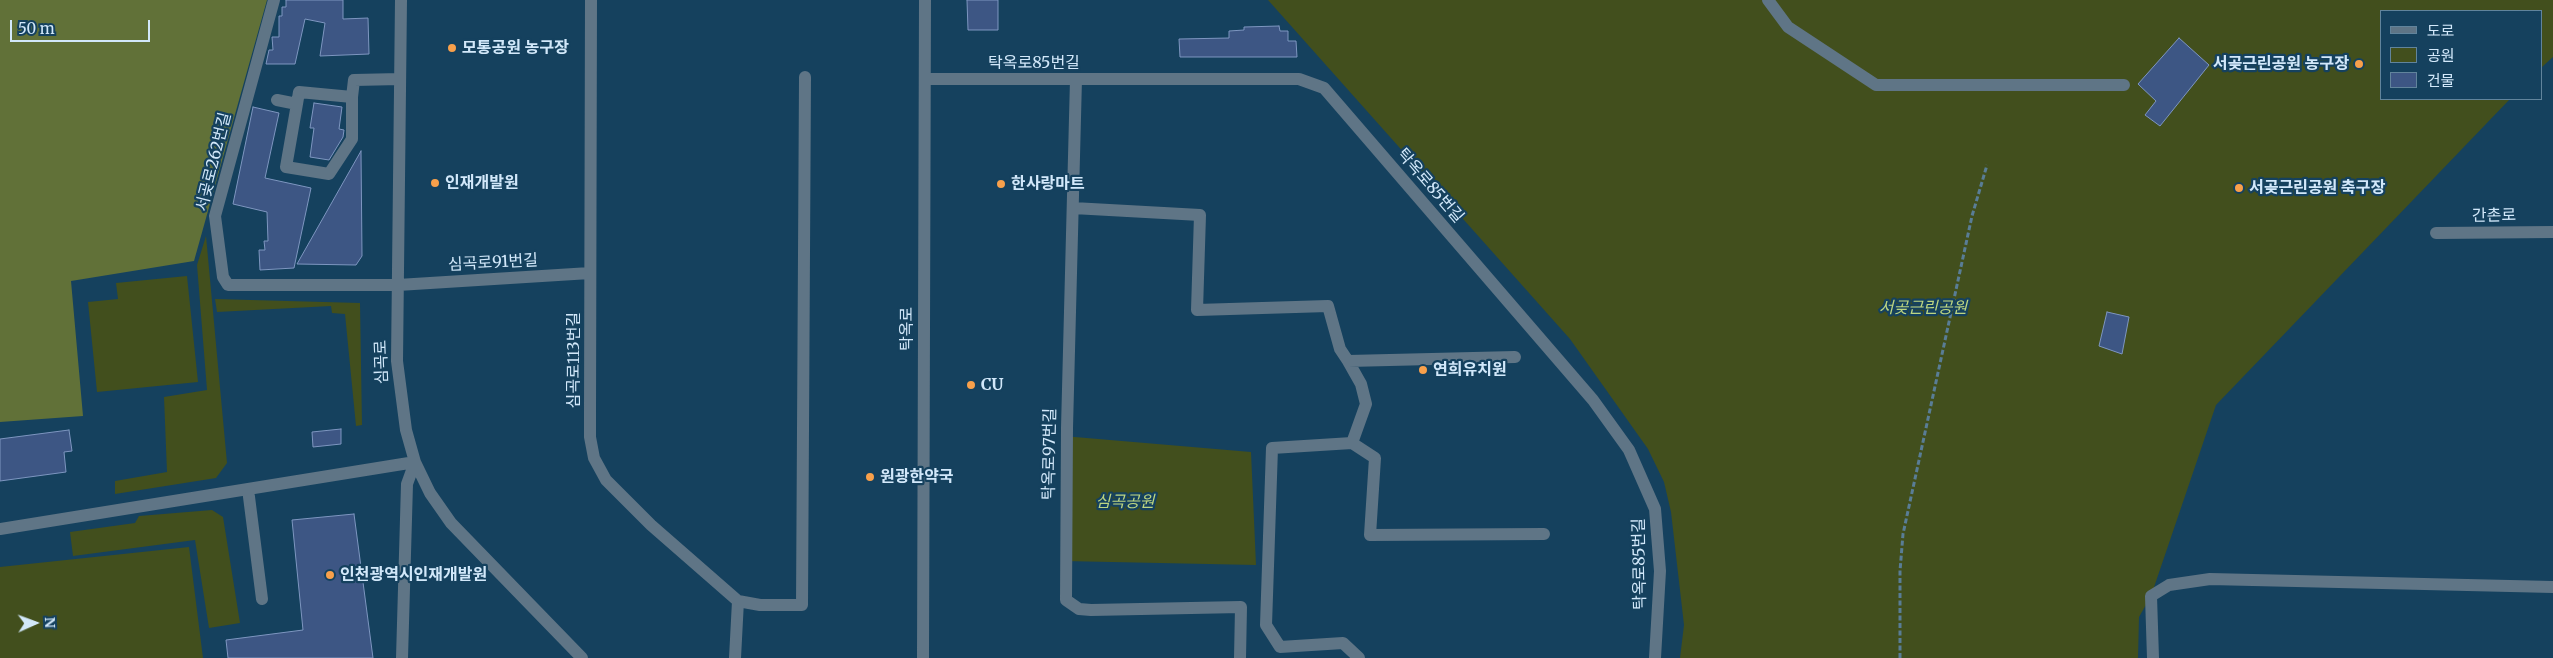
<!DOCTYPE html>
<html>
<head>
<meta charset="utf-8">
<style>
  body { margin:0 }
  #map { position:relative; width:2553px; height:658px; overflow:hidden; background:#15415e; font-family:Merriweather,"Noto Sans KR",serif }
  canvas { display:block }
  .legend { position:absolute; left:2380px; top:10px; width:162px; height:90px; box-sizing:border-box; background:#15415e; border:1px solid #61849c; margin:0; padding:6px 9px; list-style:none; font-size:15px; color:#d2e8fa }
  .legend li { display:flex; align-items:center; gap:10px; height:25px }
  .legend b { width:25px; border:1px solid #61849c }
  .north { position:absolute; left:10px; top:598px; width:50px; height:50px; -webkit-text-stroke:4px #15415e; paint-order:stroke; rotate:88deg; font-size:14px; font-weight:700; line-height:20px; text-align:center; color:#d2e8fa }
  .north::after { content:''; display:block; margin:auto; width:18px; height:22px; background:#d2e8fa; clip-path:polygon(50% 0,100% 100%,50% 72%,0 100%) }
  .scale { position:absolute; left:10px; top:20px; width:140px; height:22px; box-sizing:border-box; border:2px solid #d2e8fa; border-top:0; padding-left:6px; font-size:15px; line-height:18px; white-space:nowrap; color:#d2e8fa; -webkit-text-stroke:4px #15415e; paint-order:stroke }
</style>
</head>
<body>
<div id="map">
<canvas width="2553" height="658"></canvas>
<ul class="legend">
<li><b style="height:6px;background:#5f7586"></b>도로</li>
<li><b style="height:14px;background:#424f1d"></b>공원</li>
<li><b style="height:14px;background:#3d5684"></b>건물</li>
</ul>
<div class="north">N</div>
<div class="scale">50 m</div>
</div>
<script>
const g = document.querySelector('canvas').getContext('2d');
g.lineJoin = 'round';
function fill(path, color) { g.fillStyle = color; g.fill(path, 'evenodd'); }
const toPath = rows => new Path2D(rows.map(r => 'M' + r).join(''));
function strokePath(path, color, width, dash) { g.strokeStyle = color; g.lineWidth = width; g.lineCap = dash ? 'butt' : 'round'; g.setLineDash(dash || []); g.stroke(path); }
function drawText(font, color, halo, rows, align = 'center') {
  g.font = font + ' Merriweather,"Noto Sans KR",serif'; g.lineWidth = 4.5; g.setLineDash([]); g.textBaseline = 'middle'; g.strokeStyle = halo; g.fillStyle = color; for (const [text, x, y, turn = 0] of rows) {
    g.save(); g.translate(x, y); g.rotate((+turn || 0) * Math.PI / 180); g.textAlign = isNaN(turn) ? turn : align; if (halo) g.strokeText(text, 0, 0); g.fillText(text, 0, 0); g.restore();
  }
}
const green = toPath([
  [1268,0,2553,0,2553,57,2542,67,2542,11,2382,11,2382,99,2510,99,2216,405,2151,596,2139,617,2138,658,1680,658,1684,625,1671,512,1664,482,1648,449,1570,339],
  [206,236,227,463,216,478,115,494,115,481,167,472,164,397,207,390,197,265],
  [187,276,198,382,97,392,88,302,118,299,116,283],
  [215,299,360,303,362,425,356,426,345,314,332,313,331,306,217,312],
  [1063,436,1251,452,1256,565,1063,561],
  [212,510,223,517,240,623,209,628,195,540,73,556,70,532,135,523,139,516],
  [189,547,203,658,0,658,0,567]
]);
const forest = toPath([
  [0,0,267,0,194,261,71,281,83,416,0,422]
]);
const building = toPath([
  [286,0,343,0,343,19,368,18,369,54,320,56,325,23,305,19,295,64,266,64,269,50,273,50,272,37,279,37,279,16,282,16,282,7,286,7,286,0],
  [967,0,998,0,998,30,968,30,967,0],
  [1279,26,1280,31,1288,31,1288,41,1296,41,1297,57,1180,57,1179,39,1229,38,1229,31,1244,30,1244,27,1279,26],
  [2179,38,2209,65,2160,126,2145,115,2156,101,2138,84,2179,38],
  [314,103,342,107,339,129,344,130,343,137,329,160,310,157,314,128,310,128,314,103],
  [253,107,279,113,265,178,311,188,294,268,260,270,259,250,265,250,264,241,268,241,267,212,233,204,253,107],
  [361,151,362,256,356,265,297,264,361,151],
  [2107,312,2129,317,2122,354,2099,346,2107,312],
  [341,429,341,444,313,447,312,432,341,429],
  [69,430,72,451,64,452,66,472,0,481,0,439,69,430],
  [354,514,373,658,228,658,226,640,303,630,292,520,354,514]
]);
const path = toPath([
  [1900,658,1900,571,1903,534,1972,216,1987,165]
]);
const minor = toPath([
  [274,0,215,216,223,277,228,285,398,285,590,273],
  [401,0,397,361,406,430,415,462,430,493,451,523,582,658],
  [591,0,590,414,590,437,594,458,606,480,651,525,738,601,760,605,802,605,805,77],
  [1768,0,1788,27,1876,85,2124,85],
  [925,79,1299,79,1324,88,1593,400,1629,450,1655,509,1660,571,1655,658],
  [1076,79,1067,428,1066,600,1079,609,1091,610,1241,607,1240,658],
  [277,100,297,104,299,92,352,97,354,80,400,79],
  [297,104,286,167,329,174,352,139,352,97],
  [1073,208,1200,215,1197,310,1328,306,1340,349,1348,361,1515,357],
  [2436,233,2553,232],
  [1348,361,1361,384,1366,404,1352,443],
  [248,489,262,599],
  [0,529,415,462],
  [402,658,407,484,415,462],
  [735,658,738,601],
  [923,658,925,0],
  [1359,658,1343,643,1280,647,1266,625,1272,448,1352,443,1375,458,1370,535,1544,534],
  [2153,658,2151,596,2169,585,2210,579,2553,587]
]);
const markers = [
  [452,48,5,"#f8a04b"],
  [2359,64,5,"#f8a04b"],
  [435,183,5,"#f8a04b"],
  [1001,184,5,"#f8a04b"],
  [2239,188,5,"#f8a04b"],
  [1423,370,5,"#f8a04b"],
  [971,385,5,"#f8a04b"],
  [870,477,5,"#f8a04b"],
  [330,575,5,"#f8a04b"]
];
const poiNames = [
  ["모통공원 농구장",462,48],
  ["서곶근린공원 농구장",2349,64,"right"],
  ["인재개발원",445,183],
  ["한사랑마트",1011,184],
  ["서곶근린공원 축구장",2249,188],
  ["연희유치원",1433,370],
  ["CU",981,385],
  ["원광한약국",880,477],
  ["인천광역시인재개발원",340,575]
];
const streetNames = [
  ["탁옥로85번길",1034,63],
  ["서곶로262번길",214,162,-76],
  ["탁옥로85번길",1430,186,49],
  ["간촌로",2494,216,-1],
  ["심곡로91번길",493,263,-3],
  ["탁옥로",907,329,-90],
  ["심곡로113번길",574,360,-90],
  ["심곡로",382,362,-92],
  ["탁옥로97번길",1050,454,-89],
  ["탁옥로85번길",1640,564,-91]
];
const parkNames = [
  ["서곶근린공원",1923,308],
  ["심곡공원",1125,502]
];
fill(green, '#424f1d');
fill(forest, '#617138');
fill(building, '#3d5684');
strokePath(building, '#7e96c0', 1);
strokePath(path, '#597d96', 3, [5, 2.5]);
strokePath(minor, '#5f7586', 12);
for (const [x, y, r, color] of markers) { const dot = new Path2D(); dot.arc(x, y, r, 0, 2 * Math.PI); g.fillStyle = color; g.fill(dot); strokePath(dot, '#15415e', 2); }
drawText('bold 16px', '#d2e8fa', '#15415e', poiNames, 'left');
drawText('16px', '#d2e8fa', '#15415e', streetNames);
drawText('italic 16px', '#bdd581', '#15415e', parkNames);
</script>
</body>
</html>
